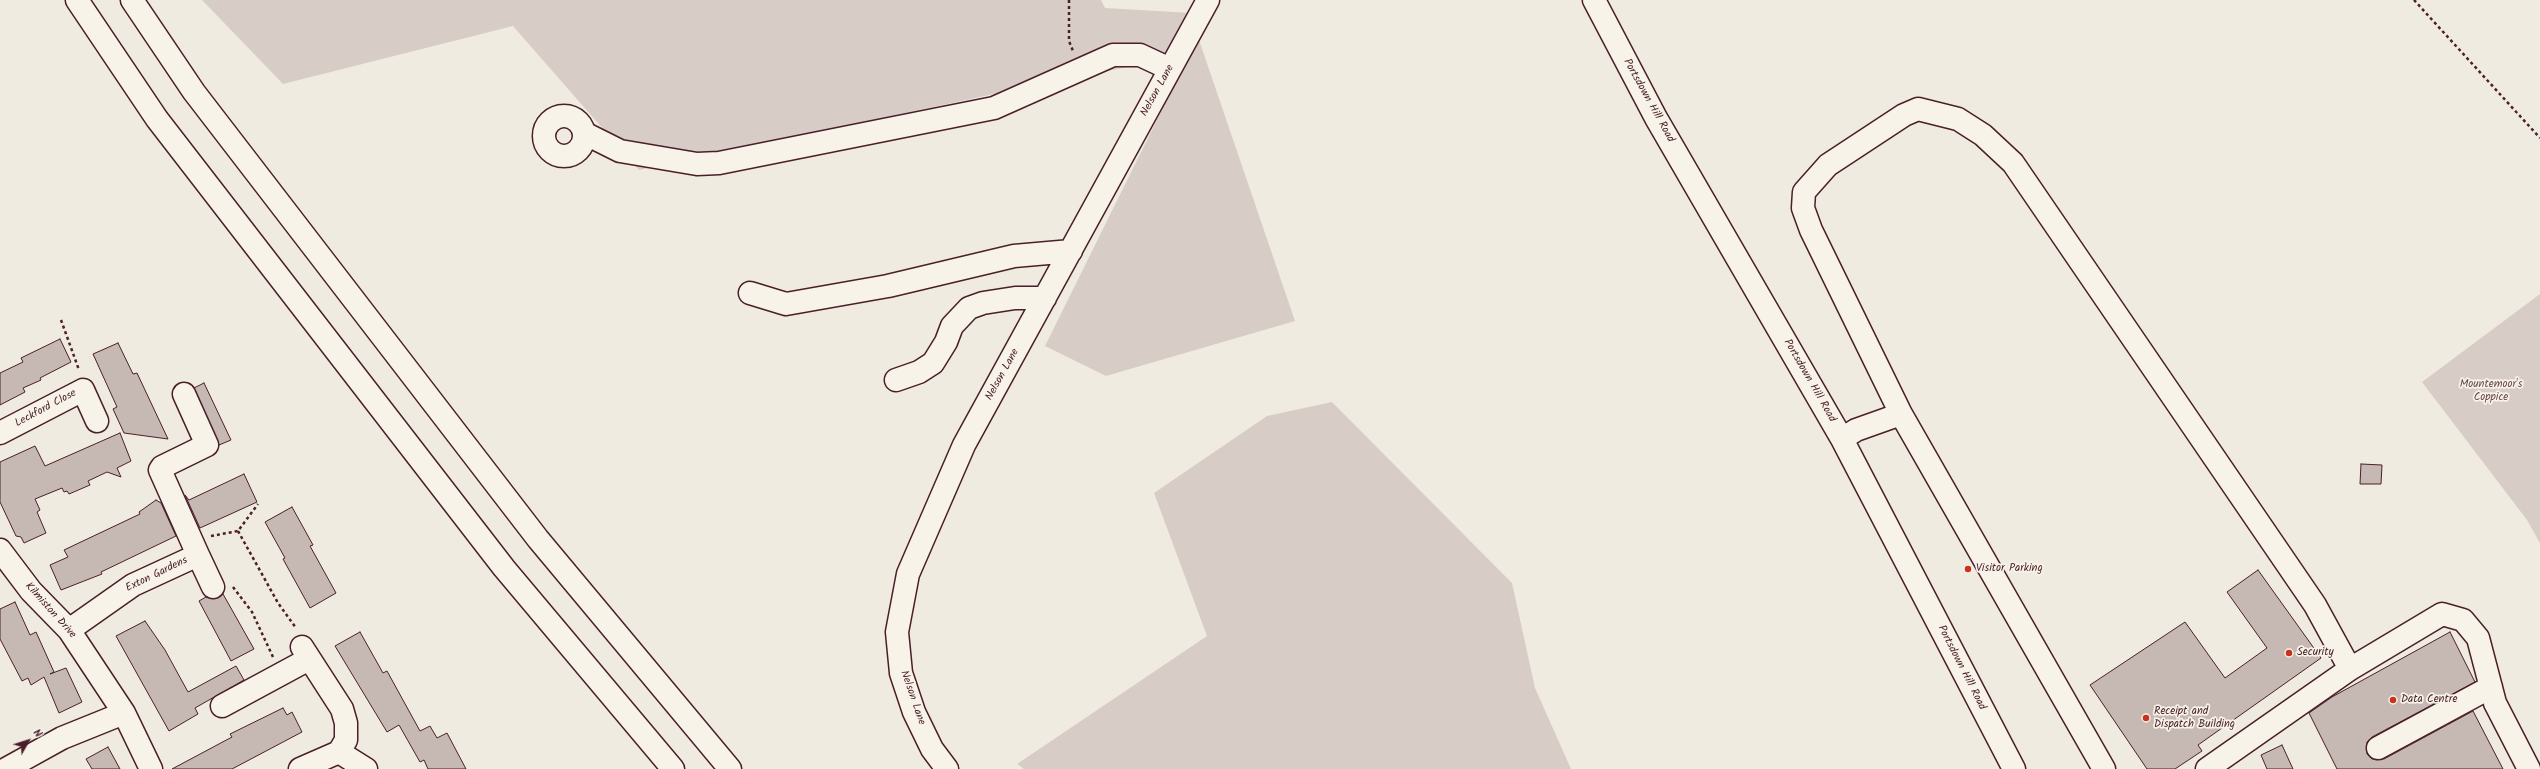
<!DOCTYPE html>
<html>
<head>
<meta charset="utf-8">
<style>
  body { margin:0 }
  #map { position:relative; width:2540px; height:769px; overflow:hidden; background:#f0ebe0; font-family:Kalam,sans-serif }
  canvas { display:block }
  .north { position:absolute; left:8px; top:721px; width:40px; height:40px; -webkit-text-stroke:3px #f7f3e8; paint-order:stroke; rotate:51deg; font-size:11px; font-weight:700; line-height:16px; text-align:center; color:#4a1f2b }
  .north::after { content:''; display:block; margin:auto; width:14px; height:18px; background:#4a1f2b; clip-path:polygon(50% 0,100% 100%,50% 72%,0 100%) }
</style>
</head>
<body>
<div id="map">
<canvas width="2540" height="769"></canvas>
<div class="north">N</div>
</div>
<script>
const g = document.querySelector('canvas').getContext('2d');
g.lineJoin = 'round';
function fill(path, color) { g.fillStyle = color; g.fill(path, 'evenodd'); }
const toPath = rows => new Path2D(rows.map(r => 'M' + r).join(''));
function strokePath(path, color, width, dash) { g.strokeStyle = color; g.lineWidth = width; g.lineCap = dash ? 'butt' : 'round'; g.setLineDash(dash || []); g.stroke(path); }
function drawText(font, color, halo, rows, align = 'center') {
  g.font = font + ' Kalam,sans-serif'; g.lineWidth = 3.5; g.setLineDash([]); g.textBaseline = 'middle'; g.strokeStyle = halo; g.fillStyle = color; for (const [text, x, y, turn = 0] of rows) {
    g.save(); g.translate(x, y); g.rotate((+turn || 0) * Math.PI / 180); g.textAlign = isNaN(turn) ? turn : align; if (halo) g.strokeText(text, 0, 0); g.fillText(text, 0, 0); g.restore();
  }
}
const green = toPath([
  [202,0,1101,0,1105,8,1192,13,1166,60,1069,78,639,170,513,26,283,84],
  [1198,37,1295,321,1106,376,1045,346],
  [2540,294,2540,543,2527,520,2422,382],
  [1332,402,1512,583,1535,688,1571,769,1024,769,1017,764,1207,636,1154,493,1267,416]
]);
const building = toPath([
  [60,339,71,362,40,378,41,380,23,388,25,392,0,405,0,373,23,362,21,358,60,339],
  [118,343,133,374,137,373,168,439,124,433,113,409,117,407,93,354,118,343],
  [204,383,231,440,219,445,194,388,204,383],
  [120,433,131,461,117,468,121,477,107,472,88,481,90,485,69,494,67,491,64,492,62,488,35,499,40,510,37,512,46,533,24,543,21,537,16,536,0,502,0,462,35,446,45,466,120,433],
  [2361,464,2382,465,2381,484,2360,484,2361,464],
  [244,474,257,502,200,528,185,495,189,500,244,474],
  [156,500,161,503,176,536,101,572,102,574,61,590,50,565,68,557,64,550,140,514,139,512,156,500],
  [292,507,313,545,310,546,336,593,310,608,283,559,285,558,265,522,292,507],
  [2258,570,2321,658,2198,745,2202,751,2175,769,2147,769,2090,685,2185,622,2225,678,2267,648,2227,592,2258,570],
  [223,594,254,649,231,661,199,601,206,597,218,598,223,594],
  [15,602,30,635,36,632,54,672,50,674,66,668,82,702,59,713,44,677,31,685,28,678,22,681,0,639,0,609,15,602],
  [145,621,165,650,188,692,236,666,244,680,195,708,198,714,169,731,116,636,145,621],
  [360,632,383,673,387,671,420,731,430,726,437,738,447,733,466,769,428,769,424,760,420,762,399,725,387,732,335,646,360,632],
  [2450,632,2475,682,2372,737,2367,742,2367,754,2372,759,2384,759,2473,711,2503,769,2337,769,2309,713,2332,697,2450,632],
  [283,708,287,715,292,712,302,732,232,769,172,769,232,737,230,734,283,708],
  [2282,745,2293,769,2267,769,2261,755,2282,745],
  [108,747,120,769,92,769,86,759,108,747]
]);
const path = toPath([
  [1069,0,1069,41,1073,51],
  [2414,0,2540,138],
  [61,320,79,370],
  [238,531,278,603,296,628],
  [211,536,238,531,258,504],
  [233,587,252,612,273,657]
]);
const minor = toPath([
  [1594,0,1656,118,1842,439,2014,769],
  '544 136a20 20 0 1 1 40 0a20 20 0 1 1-40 0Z',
  [584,133,620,151,697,164,719,163,994,108,1113,55,1140,55,1170,69],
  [750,293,786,304,888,286,1014,256,1071,251],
  [896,380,919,372,933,363,946,342,952,326,969,308,983,303,1015,298,1045,298],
  [184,394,207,445,162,467,160,470,198,555],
  [1901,414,1811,230,1803,208,1804,192,1828,165,1904,115,1918,109,1958,119,1983,135,2013,163,2315,605,2350,669],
  [0,433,83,390,97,421],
  [1842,439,1856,430,1901,414,2104,769],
  [0,550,31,591,69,630,124,713,151,769],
  [69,630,133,585,198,555,213,587],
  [302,647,342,709,346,723,346,740,339,752],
  [222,706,309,659],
  [2378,748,2491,687],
  [6,769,62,738,124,713],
  [300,769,339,752,366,769],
  [947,769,932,749,914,712,901,673,897,632,908,574,964,445,1208,0],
  [2207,769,2350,669,2442,614,2463,620,2478,638,2495,703,2529,769]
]);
const highway = toPath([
  [77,0,157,119,504,568,673,769],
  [132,0,194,92,538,539,730,769]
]);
const markers = [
  [1968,569,4,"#c8321e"],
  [2289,653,4,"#c8321e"],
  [2393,700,4,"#c8321e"],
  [2146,718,4,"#c8321e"]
];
const streetNames = [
  ["Nelson Lane",1158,91,-61],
  ["Portsdown Hill Road",1648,101,61],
  ["Nelson Lane",1003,375,-61],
  ["Portsdown Hill Road",1809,381,60],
  ["Leckford Close",46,409,-28],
  ["Exton Gardens",157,575,-26],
  ["Kilmiston Drive",50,611,48],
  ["Portsdown Hill Road",1961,668,63],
  ["Nelson Lane",912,698,71]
];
const parkNames = [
  ["Mountemoor's",2491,385],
  ["Coppice",2491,398]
];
const poiNames = [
  ["Visitor Parking",1976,569],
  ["Security",2297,653],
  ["Data Centre",2401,700],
  ["Receipt and",2154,712],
  ["Dispatch Building",2154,725]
];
fill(green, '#d8cdc6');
fill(building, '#c6b8b3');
strokePath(building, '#4a1f2b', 1);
strokePath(minor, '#4a1f2b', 25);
strokePath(highway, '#4a1f2b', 25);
strokePath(path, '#4a1f2b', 2.5, [3, 3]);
strokePath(minor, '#f7f3e8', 22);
strokePath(highway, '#f7f3e8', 22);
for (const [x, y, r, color] of markers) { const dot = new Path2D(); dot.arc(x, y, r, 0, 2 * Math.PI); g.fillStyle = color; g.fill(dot); strokePath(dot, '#f7f3e8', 1.5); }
drawText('11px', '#4a1f2b', '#f7f3e8', streetNames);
drawText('11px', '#6e4a52', '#f7f3e8', parkNames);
drawText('11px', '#4a1f2b', '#f7f3e8', poiNames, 'left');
</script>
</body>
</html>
